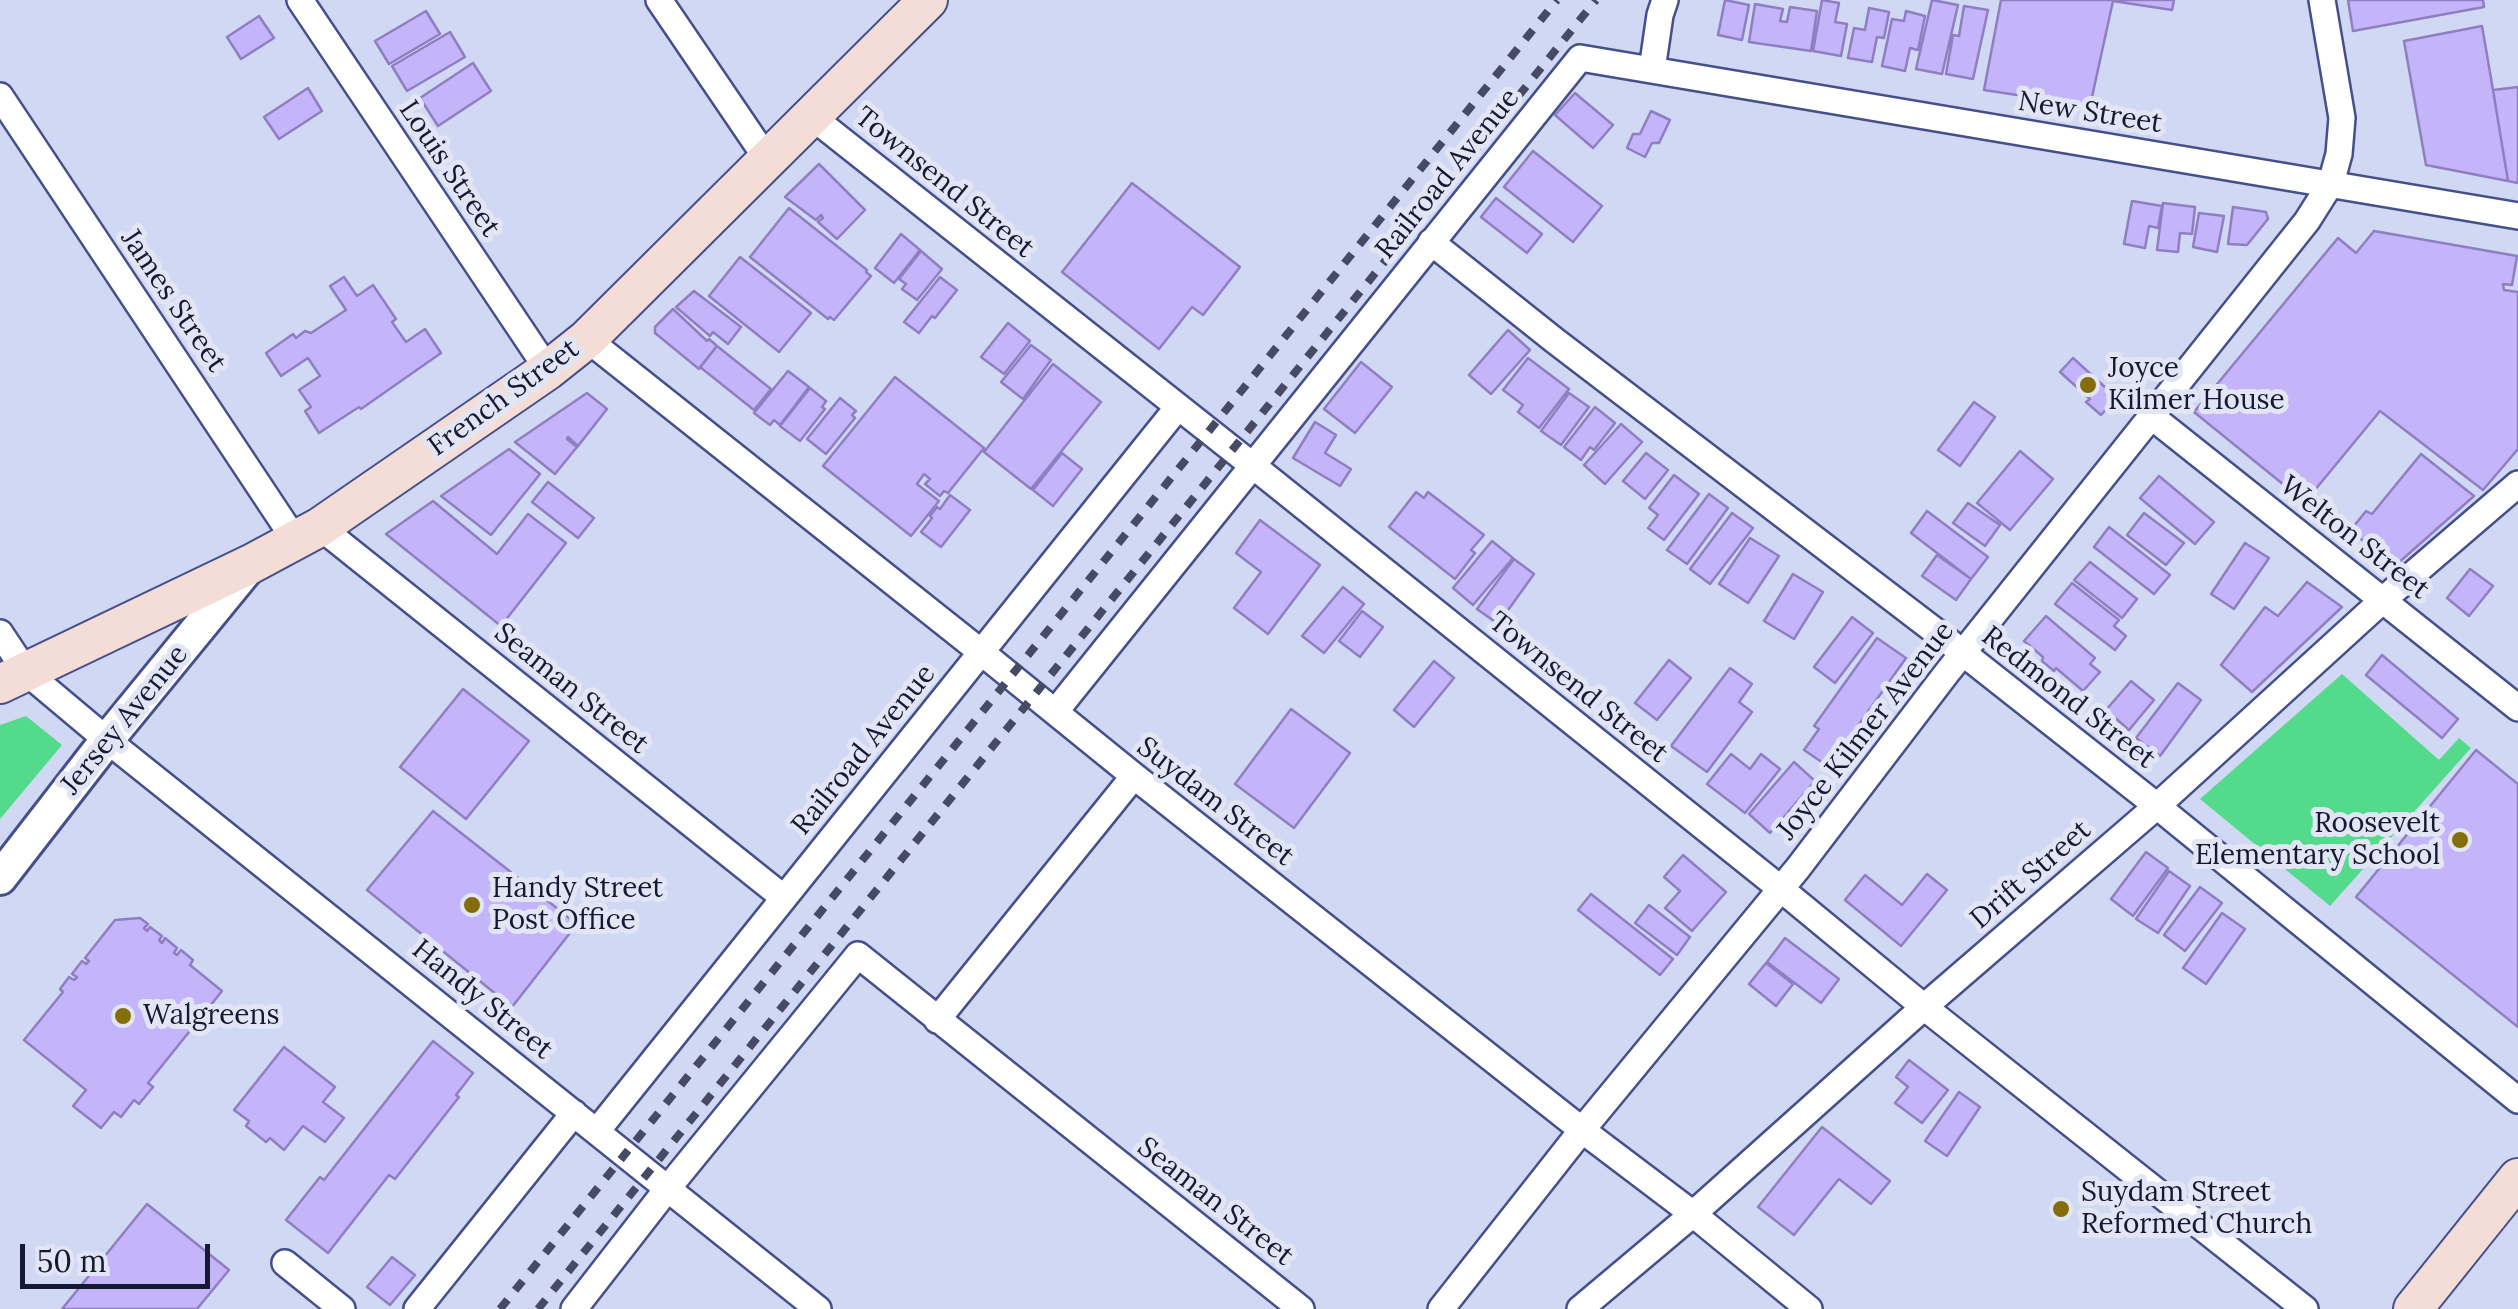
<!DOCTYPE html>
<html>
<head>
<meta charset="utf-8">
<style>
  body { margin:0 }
  #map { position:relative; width:2518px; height:1309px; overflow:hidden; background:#d1d8f4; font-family:Lora,serif }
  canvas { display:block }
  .scale { position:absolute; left:20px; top:1244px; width:190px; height:45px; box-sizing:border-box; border:5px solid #151933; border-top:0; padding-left:12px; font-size:30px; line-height:35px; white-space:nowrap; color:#151933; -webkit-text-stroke:8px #e2e6f4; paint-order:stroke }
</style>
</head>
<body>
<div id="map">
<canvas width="2518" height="1309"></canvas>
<div class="scale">50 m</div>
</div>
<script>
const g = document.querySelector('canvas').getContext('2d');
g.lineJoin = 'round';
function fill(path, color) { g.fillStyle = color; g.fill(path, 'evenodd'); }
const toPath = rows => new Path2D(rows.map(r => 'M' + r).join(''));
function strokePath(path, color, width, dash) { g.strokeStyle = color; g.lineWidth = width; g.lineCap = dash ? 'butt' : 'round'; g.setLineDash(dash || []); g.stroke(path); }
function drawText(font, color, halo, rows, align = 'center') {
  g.font = font + ' Lora,serif'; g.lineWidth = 10; g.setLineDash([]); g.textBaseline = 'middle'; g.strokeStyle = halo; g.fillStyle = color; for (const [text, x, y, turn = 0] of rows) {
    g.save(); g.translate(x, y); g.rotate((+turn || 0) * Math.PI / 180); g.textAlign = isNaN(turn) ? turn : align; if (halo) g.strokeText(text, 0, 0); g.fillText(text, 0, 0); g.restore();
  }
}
const green = toPath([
  [2342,674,2439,760,2459,738,2471,748,2330,906,2200,799],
  [26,716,62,745,0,819,0,725]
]);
const building = toPath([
  [1725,0,1749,5,1742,40,1718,35,1725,0],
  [1822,0,1839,3,1835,22,1847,24,1841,56,1813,51,1822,0],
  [1932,0,1958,5,1942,74,1916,69,1932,0],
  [2001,0,2174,0,2172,10,2113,1,2090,106,1984,90,2001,0],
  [2348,0,2483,0,2484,7,2353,31,2348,0],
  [1755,4,1783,9,1780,21,1787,22,1790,7,1817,11,1811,51,1749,42,1755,4],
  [1964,6,1988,10,1973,79,1946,74,1953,35,1959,36,1964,6],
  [1869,8,1889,12,1884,38,1877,37,1872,62,1848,58,1854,28,1865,30,1869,8],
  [426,11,440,34,389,64,375,41,426,11],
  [1906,11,1925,16,1918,50,1910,48,1905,71,1882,66,1892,19,1904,21,1906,11],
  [259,16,274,38,241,59,227,37,259,16],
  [2482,26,2493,90,2508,181,2426,165,2404,41,2482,26],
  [450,32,465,57,407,91,392,66,450,32],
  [473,63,491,91,438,126,420,98,473,63],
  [2518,87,2518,183,2508,181,2493,90,2518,87],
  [308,88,322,111,279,139,264,117,308,88],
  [1575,93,1613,125,1593,148,1555,115,1575,93],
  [1651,111,1670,120,1659,143,1652,143,1645,157,1627,148,1633,134,1640,134,1651,111],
  [1533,151,1602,206,1573,242,1504,187,1533,151],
  [819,164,865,210,837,239,818,222,823,218,821,215,816,220,785,197,819,164],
  [1132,183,1240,267,1203,315,1192,307,1159,349,1062,272,1132,183],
  [1496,198,1542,234,1527,253,1481,217,1496,198],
  [2132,201,2162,206,2158,228,2149,226,2145,248,2124,244,2132,201],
  [2163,203,2195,207,2192,234,2180,233,2178,252,2157,250,2163,203],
  [2233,207,2266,212,2268,219,2247,245,2228,244,2233,207],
  [789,208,867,270,866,272,871,276,834,320,830,317,828,319,750,257,789,208],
  [2199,213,2224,216,2217,252,2193,247,2199,213],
  [2374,231,2517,256,2512,285,2503,284,2504,290,2518,292,2518,449,2483,490,2380,411,2305,502,2194,412,2338,238,2356,253,2374,231],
  [901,234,920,250,894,283,875,268,901,234],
  [921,251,942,269,917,300,902,289,906,284,899,279,921,251],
  [740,257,811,313,779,352,709,296,740,257],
  [344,277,357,296,373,285,396,319,392,322,406,342,425,329,441,353,361,409,359,407,319,433,305,411,311,407,299,390,320,376,308,358,281,376,266,353,293,334,296,338,305,331,311,333,346,310,330,286,344,277],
  [940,277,957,290,935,318,932,316,919,333,904,322,940,277],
  [694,291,741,327,728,344,713,332,710,336,676,307,694,291],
  [673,309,707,341,709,339,717,346,699,369,655,333,655,327,673,309],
  [1008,323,1030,341,1004,374,981,357,1008,323],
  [1508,330,1530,350,1491,394,1469,375,1508,330],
  [1031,345,1051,360,1023,399,1001,382,1031,345],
  [717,346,771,389,754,410,700,367,717,346],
  [1528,358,1569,389,1539,428,1518,412,1523,405,1503,390,1528,358],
  [2073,358,2117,398,2101,415,2086,402,2090,399,2060,372,2073,358],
  [1361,362,1392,387,1355,433,1324,409,1361,362],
  [1053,364,1101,402,1031,489,984,452,1053,364],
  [788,371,809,387,780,425,774,420,770,425,754,413,788,371],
  [895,377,984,448,948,493,944,491,940,496,925,484,930,479,924,474,917,484,939,501,911,536,823,466,895,377],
  [810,388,826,401,822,407,825,409,800,441,780,426,810,388],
  [587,393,607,409,578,446,568,437,567,439,577,447,555,474,515,442,587,393],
  [1569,393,1589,407,1561,445,1541,431,1569,393],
  [840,398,856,411,852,415,855,418,826,454,807,439,840,398],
  [1974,402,1995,417,1960,466,1938,450,1974,402],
  [1595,407,1615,423,1594,450,1590,447,1581,460,1564,447,1595,407],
  [1315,422,1336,435,1325,453,1351,469,1340,486,1293,458,1315,422],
  [1621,424,1642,442,1605,484,1584,465,1621,424],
  [509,449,540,474,491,535,441,496,509,449],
  [2020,451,2053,479,2010,530,1977,503,2020,451],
  [1062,453,1082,469,1053,506,1033,490,1062,453],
  [1646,453,1668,470,1645,499,1623,481,1646,453],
  [2421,454,2474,496,2396,565,2350,531,2366,511,2372,514,2421,454],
  [1674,475,1699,494,1664,540,1648,528,1658,515,1649,508,1674,475],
  [2159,476,2214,522,2195,544,2140,498,2159,476],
  [548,482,594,518,578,538,532,502,548,482],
  [1416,492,1424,498,1428,492,1484,535,1471,550,1475,553,1455,579,1389,527,1416,492],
  [1709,494,1728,508,1687,564,1667,550,1709,494],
  [950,495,970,510,941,547,921,532,932,518,930,516,937,507,940,509,950,495],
  [433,501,497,554,528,514,566,543,501,626,386,534,433,501],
  [1968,503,2000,525,1985,546,1953,523,1968,503],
  [1927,511,1988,557,1971,579,1911,533,1927,511],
  [1732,513,1753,528,1710,584,1690,569,1732,513],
  [2144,513,2184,543,2166,565,2127,535,2144,513],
  [1260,520,1320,565,1268,634,1234,608,1261,572,1236,553,1260,520],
  [2109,527,2170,575,2154,594,2094,547,2109,527],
  [1750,538,1779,556,1748,603,1719,584,1750,538],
  [1492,541,1513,558,1473,605,1453,588,1492,541],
  [2245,543,2269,558,2234,609,2211,594,2245,543],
  [1937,555,1971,579,1956,600,1922,576,1937,555],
  [1514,559,1534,574,1498,624,1477,609,1514,559],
  [2090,562,2137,599,2122,618,2074,580,2090,562],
  [2470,569,2493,586,2469,616,2447,598,2470,569],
  [1793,574,1823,592,1794,639,1764,621,1793,574],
  [2307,582,2342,607,2252,692,2221,665,2265,607,2278,616,2307,582],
  [2072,583,2119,620,2114,626,2126,636,2115,650,2055,604,2072,583],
  [1343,587,1364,604,1324,653,1302,636,1343,587],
  [1362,611,1383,627,1360,657,1339,641,1362,611],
  [2046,616,2095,658,2090,664,2100,672,2083,691,2056,668,2054,671,2042,661,2043,657,2024,641,2046,616],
  [1852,617,1873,633,1835,683,1814,667,1852,617],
  [1877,638,1906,658,1829,767,1804,750,1819,729,1814,726,1877,638],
  [2382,655,2458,719,2442,738,2366,675,2382,655],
  [1669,660,1691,678,1657,720,1635,703,1669,660],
  [1434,661,1454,678,1414,727,1394,710,1434,661],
  [1730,668,1752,684,1739,702,1752,712,1707,772,1671,746,1730,668],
  [2131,681,2154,700,2129,730,2106,710,2131,681],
  [2178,683,2201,700,2160,756,2136,738,2178,683],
  [463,689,529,741,466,819,400,767,463,689],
  [1291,709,1350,753,1294,828,1235,784,1291,709],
  [2476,750,2518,784,2518,1027,2356,897,2476,750],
  [1731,754,1750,769,1761,754,1780,769,1745,813,1707,784,1731,754],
  [1794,762,1815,781,1770,833,1749,814,1794,762],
  [433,811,577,924,512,1007,367,890,433,811],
  [2146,852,2168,868,2133,916,2111,899,2146,852],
  [1683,855,1726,892,1692,931,1665,908,1680,891,1664,877,1683,855],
  [2169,871,2190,886,2158,933,2136,919,2169,871],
  [1927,874,1947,890,1901,946,1845,900,1865,875,1902,905,1927,874],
  [2200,887,2222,903,2185,951,2164,935,2200,887],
  [1591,894,1673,959,1660,975,1578,910,1591,894],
  [1649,905,1690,937,1677,955,1635,923,1649,905],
  [2222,913,2245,929,2206,984,2183,968,2222,913],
  [140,918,148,924,144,928,147,931,150,927,162,936,159,940,162,943,165,938,177,948,174,953,177,955,181,950,193,960,190,965,222,991,148,1083,153,1087,139,1104,134,1100,121,1117,114,1112,101,1128,73,1106,86,1090,24,1040,63,992,60,989,69,977,74,980,77,977,72,974,82,961,86,964,89,961,85,958,115,920,140,918],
  [1785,938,1839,979,1821,1003,1767,962,1785,938],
  [1766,963,1793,984,1776,1006,1749,984,1766,963],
  [433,1041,473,1073,456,1095,459,1097,395,1179,389,1175,328,1253,286,1220,320,1177,324,1180,433,1041],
  [284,1047,335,1087,323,1102,344,1118,325,1142,303,1126,284,1150,270,1138,266,1142,246,1126,249,1121,234,1110,284,1047],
  [1909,1060,1948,1090,1922,1123,1895,1103,1908,1087,1896,1077,1909,1060],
  [1959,1092,1980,1107,1947,1156,1925,1141,1959,1092],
  [1822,1127,1890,1181,1871,1204,1839,1179,1794,1235,1758,1207,1822,1127],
  [147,1204,229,1270,197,1309,62,1309,147,1204],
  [392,1257,415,1275,390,1305,367,1287,392,1257]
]);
const minor = toPath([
  [300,0,548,370],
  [659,0,767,159],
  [1652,70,1660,15,1665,0],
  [0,96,295,540],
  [811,116,1252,465,1781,889,1924,1007,2305,1309],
  [1431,242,1554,340,1939,634,2157,806,2518,1100],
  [587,339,981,652,1134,776,1582,1130,1693,1214,1809,1309],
  [2151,416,2518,708],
  [320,527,784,898],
  [0,633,26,672,107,740,818,1309],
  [1055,712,1580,58,2518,216],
  [937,1020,1134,776],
  [597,1131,1178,407],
  [285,1263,342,1309],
  [417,1309,574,1113],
  [574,1309,668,1188,858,955,1301,1309],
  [1441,1309,1582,1130,1798,868,1946,674,2307,221,2331,183,2339,154,2342,118,2322,0],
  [1580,1309,1693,1214,1924,1007,2157,806,2384,599,2518,484]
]);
const tertiary = toPath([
  [0,878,107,740,251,564]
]);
const secondary = toPath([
  [0,684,251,564,320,527,548,370,587,339,928,0],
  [2413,1309,2518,1178]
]);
const rail = toPath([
  [500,1309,1557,0],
  [538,1309,1596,0]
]);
const markers = [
  [2088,385,10,"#846e0c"],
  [2460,840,10,"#846e0c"],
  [472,905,10,"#846e0c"],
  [123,1016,10,"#846e0c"],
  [2061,1209,10,"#846e0c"]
];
const streetNames = [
  ["New Street",2090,113,9],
  ["Louis Street",449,169,56],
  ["Railroad Avenue",1448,174,-51],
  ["Townsend Street",944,183,39],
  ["James Street",173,301,56],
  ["French Street",504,398,-36],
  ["Welton Street",2354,538,38],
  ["Townsend Street",1578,688,39],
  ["Seaman Street",571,689,39],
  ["Redmond Street",2068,698,38],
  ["Jersey Avenue",125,720,-51],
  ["Joyce Kilmer Avenue",1866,731,-52],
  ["Railroad Avenue",864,750,-51],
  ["Suydam Street",1215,802,38],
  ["Drift Street",2031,875,-41],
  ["Handy Street",482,1000,39],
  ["Seaman Street",1215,1202,38]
];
const poiNames = [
  ["Joyce",2108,369],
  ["Kilmer House",2108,401],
  ["Roosevelt",2440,824,"right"],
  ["Elementary School",2440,856,"right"],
  ["Handy Street",492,889],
  ["Post Office",492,921],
  ["Walgreens",143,1016],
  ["Suydam Street",2081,1193],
  ["Reformed Church",2081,1225]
];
fill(green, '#53da8b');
fill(building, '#c4b4fa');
strokePath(building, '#8f7fc1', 2.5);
strokePath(minor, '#45508b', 30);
strokePath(tertiary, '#45508b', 38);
strokePath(secondary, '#45508b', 42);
strokePath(minor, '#fff', 25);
strokePath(tertiary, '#fff', 32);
strokePath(secondary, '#f5ddd7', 38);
strokePath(rail, '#464a65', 8, [12, 12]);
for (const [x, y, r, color] of markers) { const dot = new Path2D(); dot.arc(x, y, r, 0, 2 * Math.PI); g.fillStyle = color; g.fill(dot); strokePath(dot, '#e2e6f4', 4); }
drawText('28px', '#151933', '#e2e6f4', streetNames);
drawText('28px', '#151933', '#e2e6f4', poiNames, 'left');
</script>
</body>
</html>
